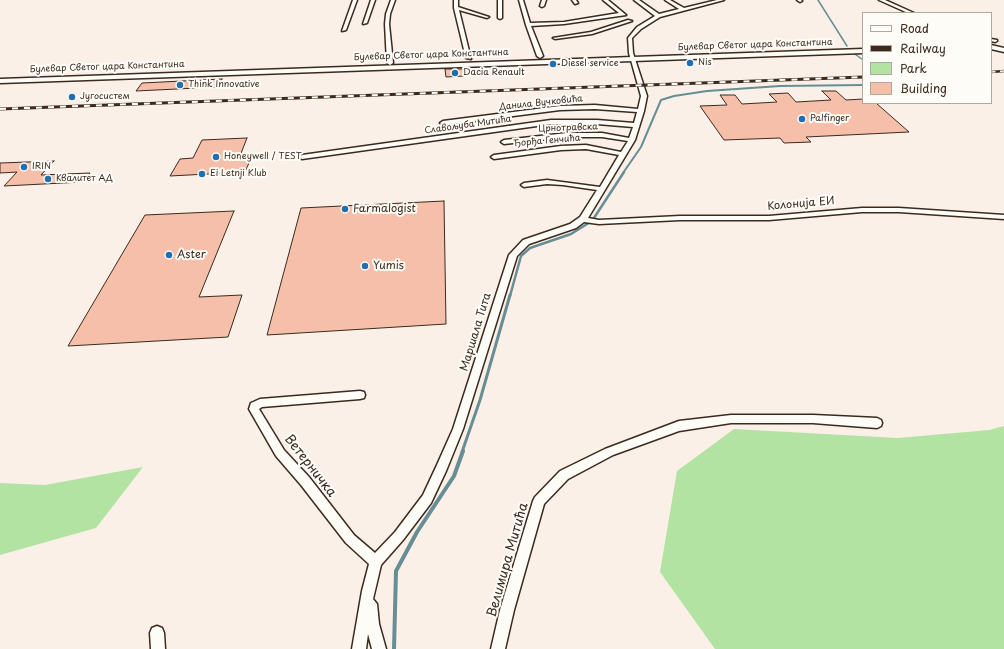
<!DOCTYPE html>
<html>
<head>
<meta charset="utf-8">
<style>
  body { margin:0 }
  #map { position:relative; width:1004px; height:649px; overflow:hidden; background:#fbf0e7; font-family:"Playpen Sans",sans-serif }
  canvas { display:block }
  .legend { position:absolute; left:862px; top:12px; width:130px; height:92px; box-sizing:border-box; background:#fdfcf7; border:1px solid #afa8a0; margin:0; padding:5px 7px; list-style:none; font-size:12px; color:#3b2a1e }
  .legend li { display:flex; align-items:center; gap:8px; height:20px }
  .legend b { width:20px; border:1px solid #afa8a0 }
</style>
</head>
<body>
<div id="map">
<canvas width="1004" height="649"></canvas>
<ul class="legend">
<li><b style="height:5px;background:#fdfcf7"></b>Road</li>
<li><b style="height:5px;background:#3b2a1e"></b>Railway</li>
<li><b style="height:11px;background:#b3e3a2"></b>Park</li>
<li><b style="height:11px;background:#f5bfa9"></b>Building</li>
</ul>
</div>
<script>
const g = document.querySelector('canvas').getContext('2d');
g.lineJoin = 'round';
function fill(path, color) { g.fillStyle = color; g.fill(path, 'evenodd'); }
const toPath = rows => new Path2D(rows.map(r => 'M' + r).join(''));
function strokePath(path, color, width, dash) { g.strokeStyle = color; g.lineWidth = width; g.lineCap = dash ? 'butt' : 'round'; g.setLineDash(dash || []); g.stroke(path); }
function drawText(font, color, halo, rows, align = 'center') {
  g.font = font + ' "Playpen Sans",sans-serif'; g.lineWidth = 4; g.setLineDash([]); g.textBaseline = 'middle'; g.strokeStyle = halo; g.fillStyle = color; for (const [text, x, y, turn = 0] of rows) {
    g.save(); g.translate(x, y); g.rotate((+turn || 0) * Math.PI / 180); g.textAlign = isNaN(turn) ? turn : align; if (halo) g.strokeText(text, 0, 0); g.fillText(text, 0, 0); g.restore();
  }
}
const green = toPath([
  [1004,426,1004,649,715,649,660,572,677,471,734,429,898,438,989,430],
  [143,467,96,528,0,555,0,483,45,485]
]);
const streamFar4 = toPath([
  [818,0,847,46],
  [855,54,863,60]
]);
const streamFar3 = toPath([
  [623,173,641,147,661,100,674,96,707,91,780,86,863,85]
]);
const streamFar2 = toPath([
  [510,296,521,256,530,248,571,234,592,221,624,172]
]);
const streamFar1 = toPath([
  [462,452,480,400,510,295]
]);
const stream = toPath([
  [394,649,396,571,417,532,454,476,463,451]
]);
const building = toPath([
  [445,69,464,69,464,76,446,77,445,69],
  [222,79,218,87,136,91,142,83,222,79],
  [822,91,836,91,846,100,863,99,863,103,876,103,909,132,806,137,811,142,784,143,780,138,724,140,700,106,727,105,720,95,735,95,742,104,777,102,769,94,788,93,796,102,831,100,822,91],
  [247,138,240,156,252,156,245,172,170,176,180,159,193,158,202,140,247,138],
  [54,161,41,175,90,173,83,182,4,186,17,172,0,173,0,163,54,161],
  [444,201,446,324,267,335,301,208,444,201],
  [234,211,199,297,242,295,228,337,68,346,145,215,234,211]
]);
const street = toPath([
  [353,0,357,0,346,30,342,31,353,0],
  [371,0,375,0,367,23,363,24,371,0],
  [391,0,395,0,390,14,389,24,393,63,390,65,387,63,385,24,386,14,391,0],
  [454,0,458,0,458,7,489,17,487,18,459,10,471,59,466,58,454,8,454,0],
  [498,0,502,0,502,18,500,19,498,18,498,0],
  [519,0,523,0,530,23,564,22,619,13,603,0,608,0,626,15,564,24,531,26,543,56,540,58,537,56,526,25,519,0],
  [542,0,546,0,544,6,542,7,540,6,542,0],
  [572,0,576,0,578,3,575,4,572,0],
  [634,0,639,0,659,14,679,9,665,0,670,0,684,8,717,0,724,0,660,17,641,29,632,38,633,53,647,96,644,111,635,140,588,218,599,220,680,216,769,216,862,208,899,208,1004,215,1004,219,899,212,862,212,769,220,680,220,599,224,584,222,576,228,529,244,517,256,463,429,446,471,431,503,403,540,381,565,373,599,377,604,379,624,386,649,372,649,368,634,366,649,352,649,362,591,369,564,346,543,301,485,276,456,249,409,251,403,260,399,360,391,364,392,365,395,364,398,360,399,262,407,259,409,284,450,309,477,354,535,375,553,395,532,423,495,437,465,453,429,509,255,523,240,570,224,580,217,597,190,563,185,547,184,524,187,521,185,524,183,547,180,600,187,619,155,586,149,561,150,494,159,491,157,494,155,561,146,586,145,621,152,628,141,602,137,567,137,504,144,501,142,504,140,567,133,602,133,629,138,633,127,597,124,551,124,302,159,299,157,302,155,551,120,597,120,634,123,637,112,595,109,560,110,443,125,440,123,443,121,560,106,595,105,638,109,641,96,629,53,628,38,637,27,655,16,634,0],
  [797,0,801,0,802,1,800,2,797,0],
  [879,0,885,0,914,13,908,13,879,0],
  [628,20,632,21,592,34,555,39,553,38,591,32,628,20],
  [991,39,997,40,997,41,995,42,991,41,991,39],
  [731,415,813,415,877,418,881,420,882,423,881,426,877,428,813,423,731,423,679,431,613,455,568,479,544,504,514,610,505,649,491,649,500,610,533,501,535,497,560,471,605,449,679,421,731,415],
  [157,626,162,628,164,633,165,649,151,649,150,633,152,628,157,626]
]);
const secondary = toPath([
  [991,45,1004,48,1004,52,991,49,991,45],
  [863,49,863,53,0,83,0,79,863,49]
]);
const railFar1 = toPath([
  [991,72,1004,71]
]);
const rail = toPath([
  [0,109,863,77]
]);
const markers = [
  [690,63,4,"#1f6fb2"],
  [553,64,4,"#1f6fb2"],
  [455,73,4,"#1f6fb2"],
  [180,85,4,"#1f6fb2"],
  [72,97,4,"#1f6fb2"],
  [802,119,4,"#1f6fb2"],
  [216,157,4,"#1f6fb2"],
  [24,167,4,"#1f6fb2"],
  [202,174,4,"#1f6fb2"],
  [48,179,4,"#1f6fb2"],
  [345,209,4,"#1f6fb2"],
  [169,255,4,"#1f6fb2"],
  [365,266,4,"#1f6fb2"]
];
const farStreetnames = [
  ["Булевар Светог цара Константина",755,45,-2],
  ["Булевар Светог цара Константина",431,55,-2],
  ["Булевар Светог цара Константина",107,67,-2],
  ["Данила Вучковића",541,103,-6],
  ["Славољуба Митића",468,125,-8],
  ["Црнотравска",568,128,-2],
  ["Ђорђа Генчића",547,141,-5]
];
const farPoinames = [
  ["Nis",698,63],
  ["Diesel service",561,64],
  ["Dacia Renault",463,73],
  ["Think Innovative",188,85],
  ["Југосистем",80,97],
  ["Palfinger",810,119],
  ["Honeywell / TEST",224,157],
  ["IRIN",32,167],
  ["Ei Letnji Klub",210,174],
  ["Квалитет АД",56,179]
];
const streetNames = [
  ["Колонија ЕИ",801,204,-5],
  ["Маршала Тита",476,332,-73]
];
const poiNames = [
  ["Farmalogist",353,209],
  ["Aster",177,255],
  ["Yumis",373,266]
];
const nearStreetnames = [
  ["Ветерничка",310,466,52],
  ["Велимира Митића",508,560,-74]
];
fill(green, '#b3e3a2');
strokePath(streamFar4, '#678e94', 1.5);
strokePath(streamFar3, '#678e94', 2);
strokePath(streamFar2, '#678e94', 2.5);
strokePath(streamFar1, '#678e94', 3);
strokePath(stream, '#678e94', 4);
fill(building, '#f5bfa9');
strokePath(building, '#3b2a1e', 1);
strokePath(street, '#3b2a1e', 3);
strokePath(secondary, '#3b2a1e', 3);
fill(street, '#fdfcf7');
fill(secondary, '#fdfcf7');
strokePath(railFar1, '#3b2a1e', 2.5);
strokePath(rail, '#3b2a1e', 3);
strokePath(railFar1, '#fdfcf7', 1.5, [4.5]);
strokePath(rail, '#fdfcf7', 2, [6]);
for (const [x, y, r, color] of markers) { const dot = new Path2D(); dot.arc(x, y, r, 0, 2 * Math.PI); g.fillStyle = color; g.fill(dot); strokePath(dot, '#fdfcf7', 1.5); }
drawText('9px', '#3b2a1e', '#fdfcf7', farStreetnames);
drawText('9px', '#3b2a1e', '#fdfcf7', farPoinames, 'left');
drawText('11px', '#3b2a1e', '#fdfcf7', streetNames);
drawText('11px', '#3b2a1e', '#fdfcf7', poiNames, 'left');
drawText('13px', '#3b2a1e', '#fdfcf7', nearStreetnames);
</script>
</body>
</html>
